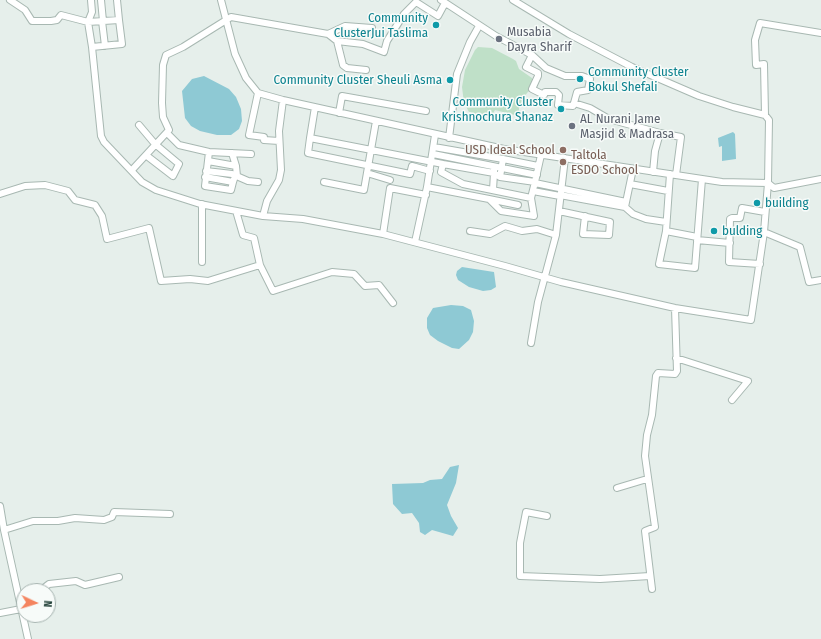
<!DOCTYPE html>
<html>
<head>
<meta charset="utf-8">
<style>
  body { margin:0 }
  #map { position:relative; width:821px; height:639px; overflow:hidden; background:#e6efeb; font-family:"Fira Sans Condensed",sans-serif }
  canvas { display:block }
  .north { position:absolute; left:16px; top:583px; width:40px; height:40px; box-sizing:border-box; background:#f7fbf9; border:1px solid #a3b1ad; border-radius:50%; rotate:94deg; font-size:11px; font-weight:700; line-height:16px; text-align:center; color:#24423a }
  .north::after { content:''; display:block; margin:auto; width:14px; height:18px; background:#f4845f; clip-path:polygon(50% 0,100% 100%,50% 72%,0 100%) }
</style>
</head>
<body>
<div id="map">
<canvas width="821" height="639"></canvas>
<div class="north">N</div>
</div>
<script>
const g = document.querySelector('canvas').getContext('2d');
g.lineJoin = 'round';
function fill(path, color) { g.fillStyle = color; g.fill(path, 'evenodd'); }
const toPath = rows => new Path2D(rows.map(r => 'M' + r).join(''));
function strokePath(path, color, width, dash) { g.strokeStyle = color; g.lineWidth = width; g.lineCap = dash ? 'butt' : 'round'; g.setLineDash(dash || []); g.stroke(path); }
function drawText(font, color, halo, rows, align = 'center') {
  g.font = font + ' "Fira Sans Condensed",sans-serif'; g.lineWidth = 3; g.setLineDash([]); g.textBaseline = 'middle'; g.strokeStyle = halo; g.fillStyle = color; for (const [text, x, y, turn = 0] of rows) {
    g.save(); g.translate(x, y); g.rotate((+turn || 0) * Math.PI / 180); g.textAlign = isNaN(turn) ? turn : align; if (halo) g.strokeText(text, 0, 0); g.fillText(text, 0, 0); g.restore();
  }
}
const green = toPath([
  [478,47,492,48,513,59,516,61,519,69,532,78,532,87,523,98,519,108,519,116,495,110,492,115,480,115,469,112,464,103,462,87,465,70,475,50]
]);
const water = toPath([
  [204,76,229,89,236,97,241,109,242,121,239,129,231,135,217,135,200,131,191,126,185,118,182,91,192,79],
  [733,132,735,134,736,159,722,161,722,146,719,147,718,138],
  [462,267,494,272,496,287,491,290,483,291,469,287,458,280,456,275,457,271],
  [451,305,463,306,471,310,474,321,473,332,469,340,459,349,452,348,438,341,430,335,427,328,427,318,433,308],
  [459,465,456,483,447,505,451,516,458,528,453,536,432,530,425,535,420,532,419,523,412,513,402,514,393,504,392,484,423,483,430,480,442,479,450,467]
]);
const minor = toPath([
  [10,0,25,10,32,21,51,21,57,20,61,15,88,22,92,47],
  [101,0,103,21],
  [117,0,119,20],
  [441,0,496,36,532,55,546,68,565,76,582,76,590,79,588,90,577,92,574,103],
  [513,0,569,34,632,67,699,96,733,107,765,115,769,120,768,183,774,188,821,179],
  [102,21,105,46],
  [88,22,119,20,122,44,92,47,101,136,104,142,142,182,156,190,200,204,263,216,303,219,383,234,505,266,561,282,675,308,751,320,764,232,768,183,722,182,504,149,283,100,258,93,246,78,235,54,221,0],
  [88,22,92,12,91,0],
  [328,34,345,26,372,28],
  [337,41,343,65,347,68,366,70],
  [532,55,526,67,538,73,538,76,532,89,544,95,545,92,556,92,559,95,558,105,573,106,574,103,590,108,609,119,660,133,681,137,676,175],
  [258,93,249,135,264,137,264,140,279,141],
  [315,107,310,138,443,164],
  [339,113,342,96,426,111],
  [765,115,764,64,756,65,755,40,760,23,821,33],
  [139,125,155,144,179,164,173,176,147,156],
  [167,133,179,145,209,152,251,154],
  [310,138,308,153,410,174,412,166,430,171],
  [449,138,457,74,470,42,479,26],
  [434,147,503,159,500,177],
  [209,152,205,186,231,190,233,182],
  [232,153,236,166],
  [433,154,537,175],
  [503,159,538,166],
  [208,161,236,166,237,176],
  [494,167,494,173,443,164,441,172,463,184,531,198,535,182],
  [132,170,169,130,163,117,162,103,163,65,166,55,183,47,231,17,328,34,337,41,363,44,384,52,387,41,404,14,416,2,438,16,445,3],
  [206,171,232,174,248,181,258,182],
  [653,172,655,151,660,133],
  [367,173,390,180],
  [497,175,500,177,535,182,541,155],
  [205,177,233,182,234,179],
  [324,182,364,190,376,121],
  [535,183,626,202],
  [630,184,668,191],
  [427,187,489,199,501,211,534,216,531,198],
  [493,190,494,173],
  [533,191,560,196],
  [0,194,25,186,45,185,68,191,75,200,95,205,102,216,107,239,149,228,161,281,190,279,208,281,260,265,273,291,332,272,354,274,365,286,379,285,393,303],
  [560,195,625,207,633,169],
  [489,199,518,205],
  [625,207,633,214,646,219,666,222],
  [236,211,243,235,254,238,260,265],
  [559,211,610,222,609,235,583,234,585,216],
  [263,216,267,201,279,180,281,170,279,131,283,100],
  [470,231,490,234,505,226,522,231,537,229,556,235],
  [666,231,670,174],
  [764,232,800,247,809,282,821,280],
  [383,234,390,188,426,195],
  [697,237,666,231,659,264,695,268,702,179],
  [697,240,730,243],
  [415,242,427,187,435,135],
  [202,262,202,204],
  [760,264,729,262,730,219,732,218,740,218,742,208,765,212],
  [531,343,538,302,556,235,565,158],
  [676,358,748,381,732,400],
  [617,488,647,479],
  [0,506,4,530,28,639],
  [547,516,526,512,520,543,520,576,600,579,650,576],
  [4,530,33,521,58,521,75,518,104,520,112,517,114,512,170,514],
  [652,589,645,531,655,527,645,456,647,435,652,415,656,376,658,373,675,374,677,371,675,308],
  [40,591,49,584,76,581,85,585,119,577],
  [0,613,21,609,23,606]
]);
const markers = [
  [436,25,4,"#0f9aa8"],
  [499,39,4,"#6b7280"],
  [580,79,4,"#0f9aa8"],
  [450,80,4,"#0f9aa8"],
  [561,109,4,"#0f9aa8"],
  [572,126,4,"#6b7280"],
  [563,150,4,"#8d6e63"],
  [563,162,4,"#8d6e63"],
  [757,203,4,"#0f9aa8"],
  [714,231,4,"#0f9aa8"]
];
const cultureNames = [
  ["Community",428,18],
  ["ClusterJui Taslima",428,33],
  ["Community Cluster",588,72,"left"],
  ["Bokul Shefali",588,87,"left"],
  ["Community Cluster Sheuli Asma",442,80],
  ["Community Cluster",553,102],
  ["Krishnochura Shanaz",553,117],
  ["building",765,203,"left"],
  ["bulding",722,231,"left"]
];
const worshipNames = [
  ["Musabia",507,32],
  ["Dayra Sharif",507,47],
  ["AL Nurani Jame",580,119],
  ["Masjid & Madrasa",580,134]
];
const educationNames = [
  ["USD Ideal School",555,150],
  ["Taltola",571,155,"left"],
  ["ESDO School",571,170,"left"]
];
fill(green, '#bfe0c8');
fill(water, '#8ec9d4');
strokePath(minor, '#a8b8b2', 8);
strokePath(minor, '#fff', 6);
for (const [x, y, r, color] of markers) { const dot = new Path2D(); dot.arc(x, y, r, 0, 2 * Math.PI); g.fillStyle = color; g.fill(dot); strokePath(dot, '#f7fbf9', 1.5); }
drawText('13px', '#0d838f', '#f7fbf9', cultureNames, 'right');
drawText('13px', '#5b616d', '#f7fbf9', worshipNames, 'left');
drawText('13px', '#785e54', '#f7fbf9', educationNames, 'right');
</script>
</body>
</html>
